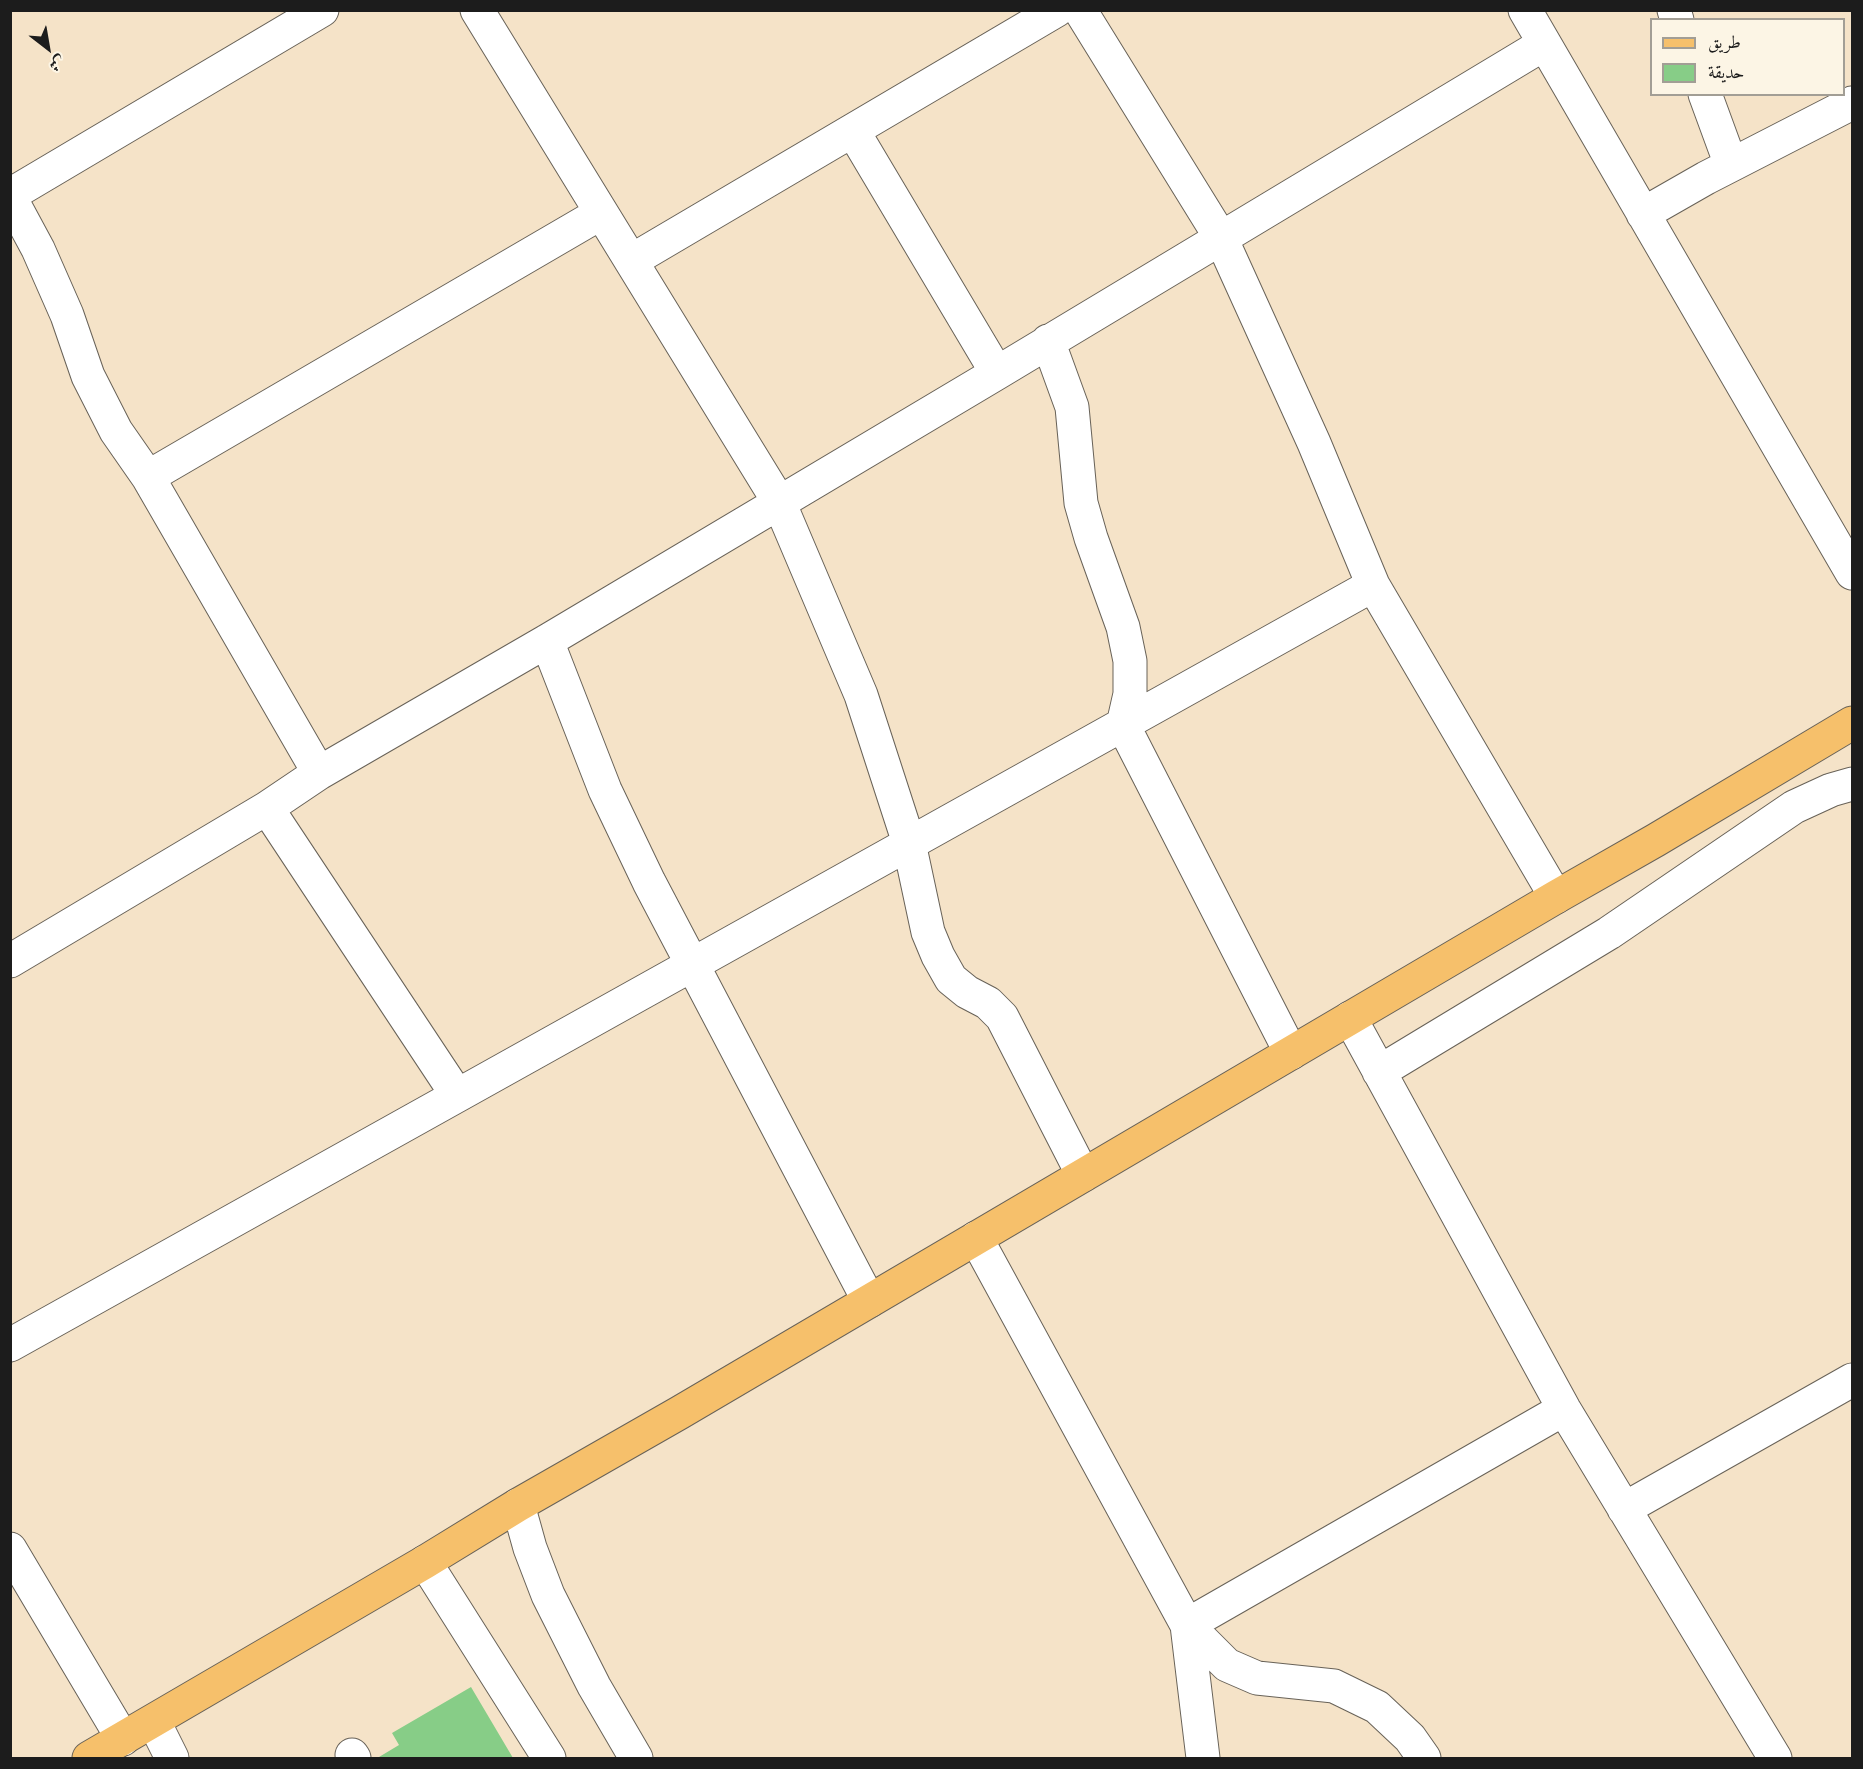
<!DOCTYPE html>
<html>
<head>
<meta charset="utf-8">
<style>
  body { margin:0 }
  #map { position:relative; width:1863px; height:1769px; overflow:hidden; background:#f5e3c8; font-family:"Libre Bodoni",Amiri,serif }
  canvas { display:block }
  .frame { position:absolute; inset:0; border:12px solid #1c1c1c; pointer-events:none }
  .legend { position:absolute; left:1650px; top:18px; width:195px; height:78px; box-sizing:border-box; background:#fcf5e5; border:2px solid #a29e95; margin:0; padding:8px 10px; list-style:none; font-size:18px; color:#1c1c1c }
  .legend li { display:flex; align-items:center; gap:12px; height:30px }
  .legend b { width:30px; border:2px solid #a29e95 }
  .north { position:absolute; left:18px; top:18px; width:60px; height:60px; -webkit-text-stroke:4px #fcf5e5; paint-order:stroke; rotate:149deg; font-size:16px; font-weight:700; line-height:24px; text-align:center; color:#1c1c1c }
  .north::after { content:''; display:block; margin:auto; width:21px; height:27px; background:#1c1c1c; clip-path:polygon(50% 0,100% 100%,50% 72%,0 100%) }
</style>
</head>
<body>
<div id="map">
<canvas width="1863" height="1769"></canvas>
<div class="frame"></div>
<ul class="legend">
<li><b style="height:8px;background:#f6c06b"></b>طريق</li>
<li><b style="height:16px;background:#87cd87"></b>حديقة</li>
</ul>
<div class="north">ش</div>
</div>
<script>
const g = document.querySelector('canvas').getContext('2d');
g.lineJoin = 'round';
function fill(path, color) { g.fillStyle = color; g.fill(path, 'evenodd'); }
const toPath = rows => new Path2D(rows.map(r => 'M' + r).join(''));
function strokePath(path, color, width, dash) { g.strokeStyle = color; g.lineWidth = width; g.lineCap = dash ? 'butt' : 'round'; g.setLineDash(dash || []); g.stroke(path); }
const green = toPath([
  [471,1687,513,1758,380,1758,379,1757,399,1745,392,1733]
]);
const minor = toPath([
  [477,10,779,502,861,695,909,843,928,932,938,956,951,979,967,992,988,1003,1002,1017,1083,1175],
  [1080,10,1221,238,1314,443,1373,585,1556,897],
  [1525,10,1852,573],
  [1674,10,1677,20],
  [1705,94,1731,165],
  [853,131,997,373],
  [10,195,322,10],
  [10,197,38,249,67,315,88,376,116,431,148,477,319,773],
  [1643,214,1706,178,1852,103],
  [631,261,1057,10],
  [1048,341,1072,407,1081,503,1091,538,1123,627,1130,661,1130,694,1123,725,1291,1053],
  [148,477,601,213],
  [547,641,605,790,649,882,869,1301],
  [267,808,457,1095],
  [10,961,267,808,319,773,547,641,997,373,1544,44],
  [1350,1018,1564,1409,1775,1758],
  [1379,1072,1609,933,1794,807,1831,790,1852,784],
  [976,1238,1187,1625,1227,1665,1257,1678,1334,1686,1377,1707,1410,1738,1424,1758],
  [10,1345,1373,585],
  [518,1505,530,1548,548,1595,594,1686,636,1758],
  [1624,1509,1852,1380],
  [10,1549,123,1739],
  [425,1562,549,1758],
  [154,1722,172,1758],
  [352,1755,354,1758],
  [1203,1758,1187,1625,1564,1409]
]);
const major = toPath([
  [89,1758,425,1562,518,1505,679,1413,1556,897,1656,840,1852,723]
]);
fill(green, '#87cd87');
strokePath(minor, '#686258', 35);
strokePath(major, '#686258', 35);
strokePath(minor, '#fff', 33);
strokePath(major, '#f6c06b', 33);
</script>
</body>
</html>
